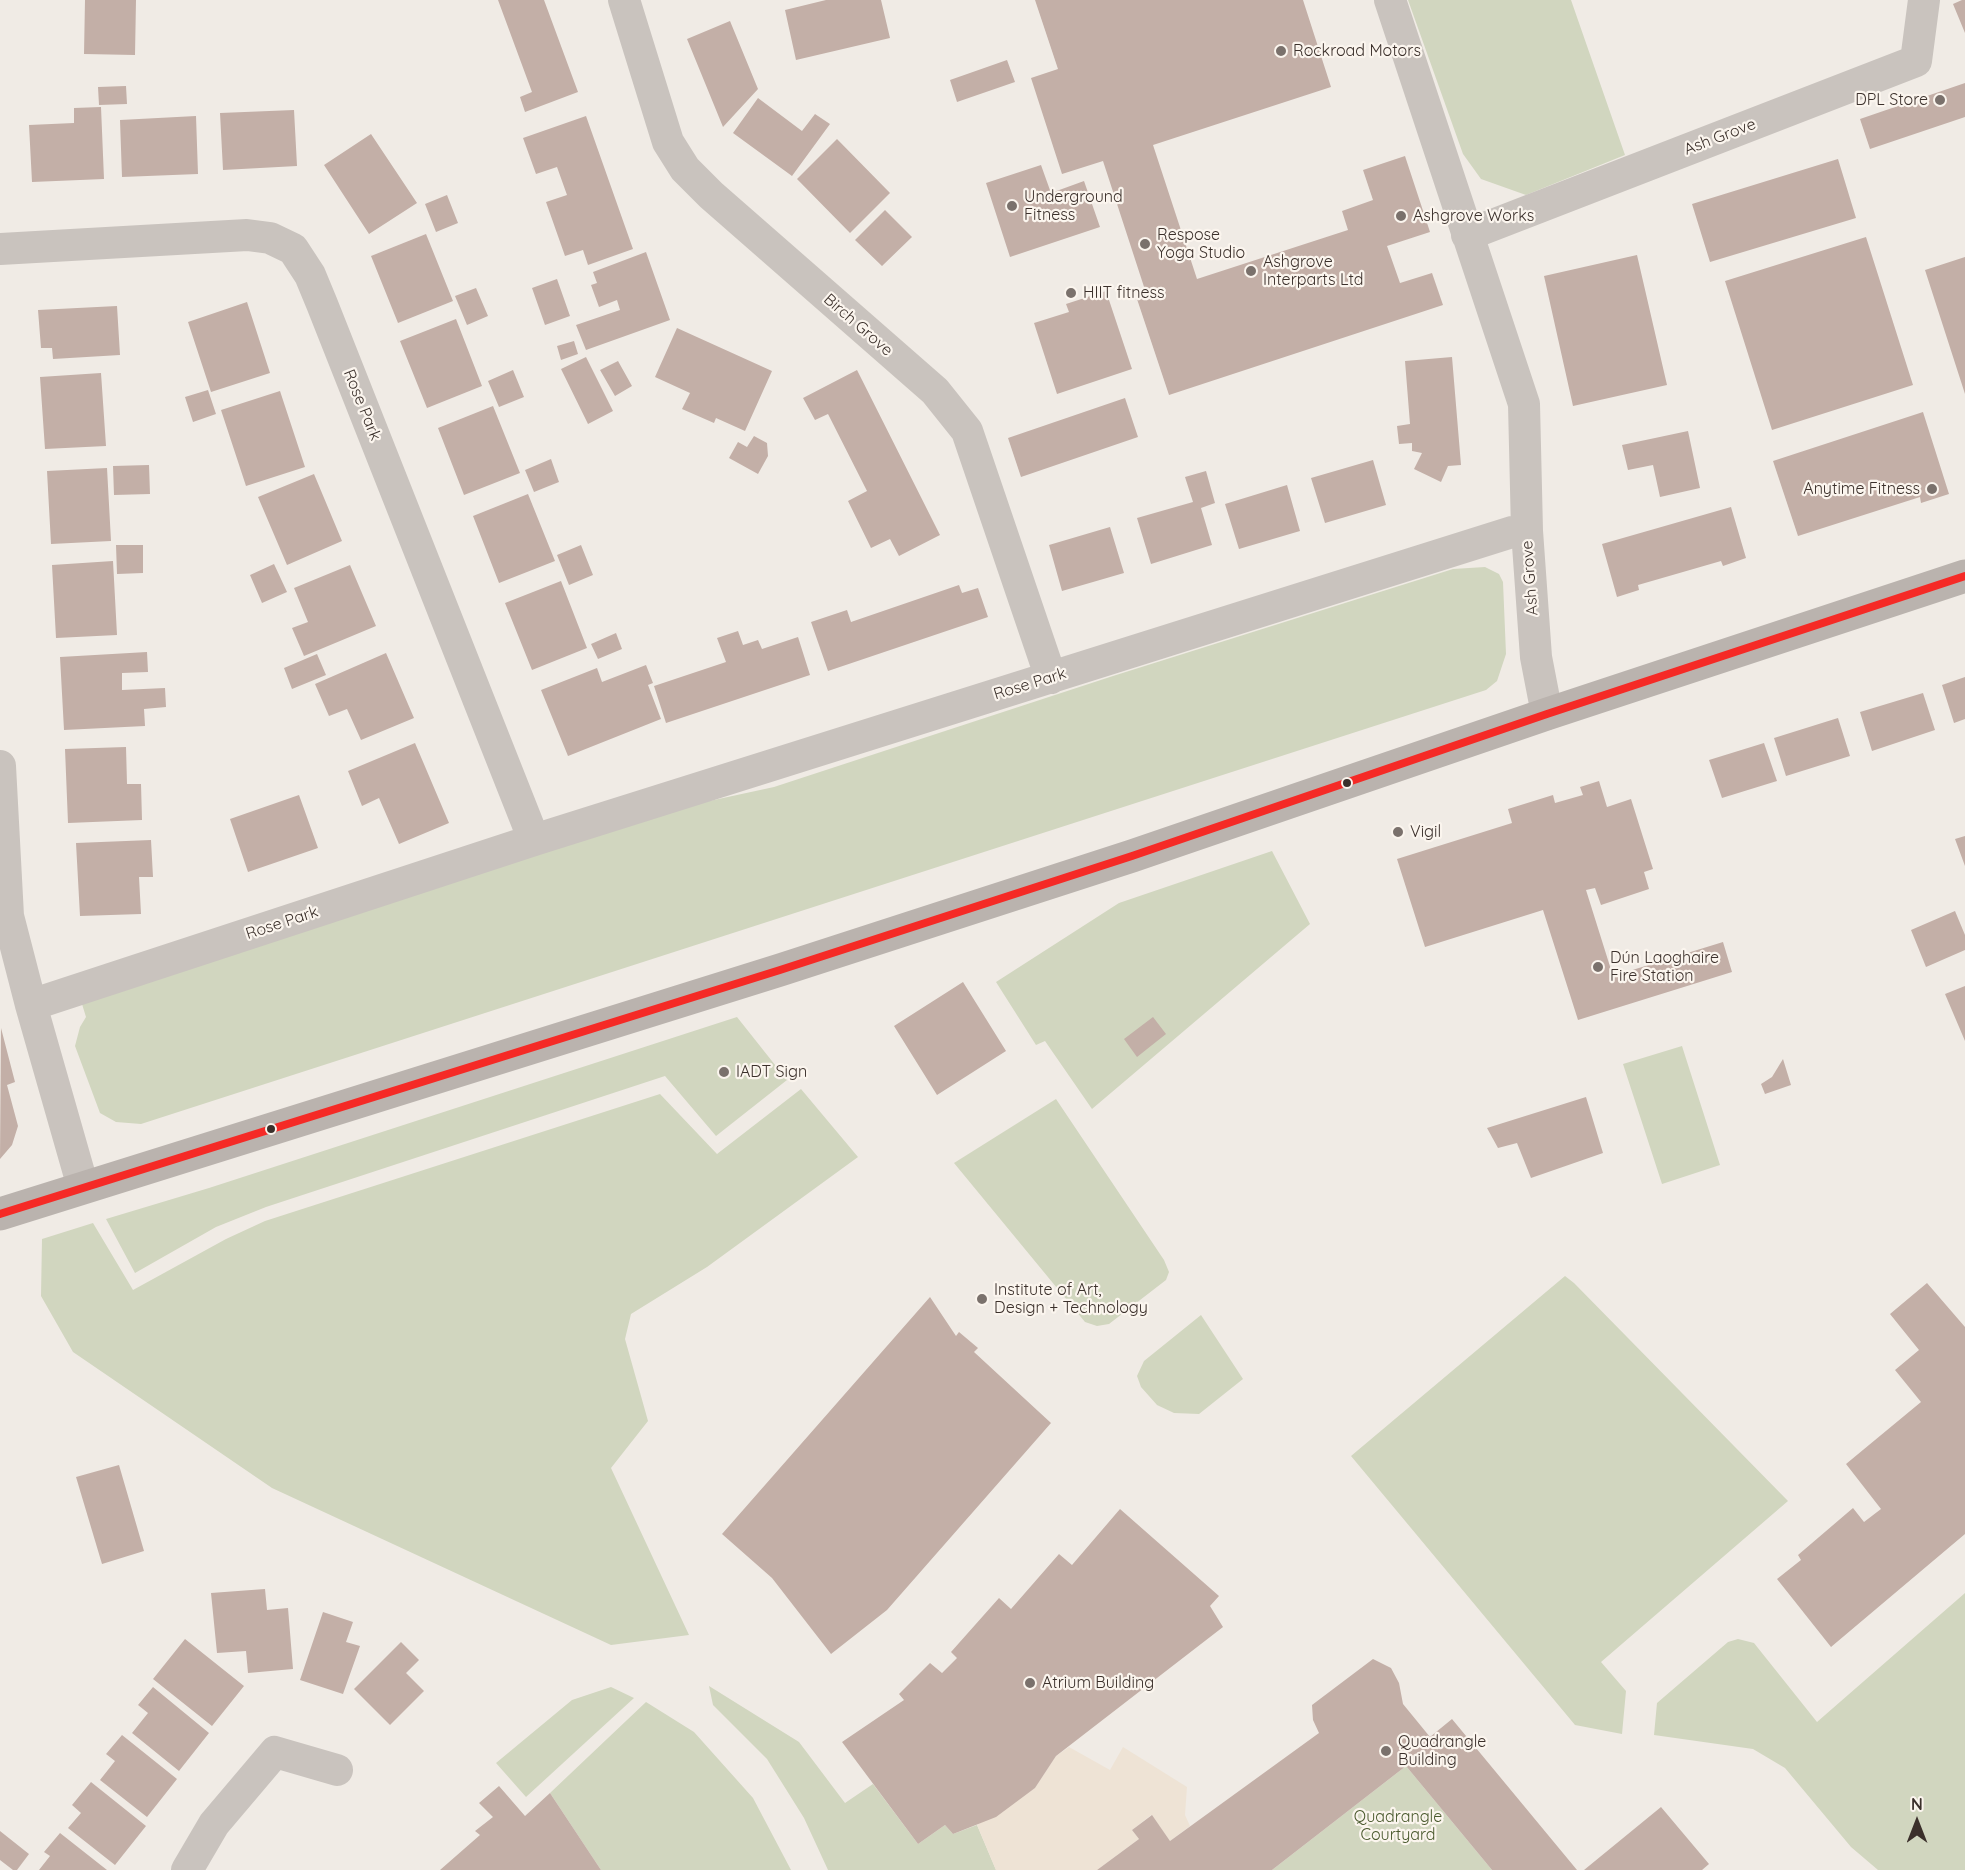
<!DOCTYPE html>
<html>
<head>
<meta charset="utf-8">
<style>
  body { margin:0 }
  #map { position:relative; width:1965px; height:1870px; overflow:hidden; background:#f0ebe5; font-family:Quicksand,sans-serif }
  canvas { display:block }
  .north { position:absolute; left:1887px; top:1792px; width:60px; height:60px; -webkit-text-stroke:4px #fbf5ee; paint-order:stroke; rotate:0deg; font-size:16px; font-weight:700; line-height:24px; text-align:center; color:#3b302b }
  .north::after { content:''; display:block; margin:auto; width:21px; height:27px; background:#3b302b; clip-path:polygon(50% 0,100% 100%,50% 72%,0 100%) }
</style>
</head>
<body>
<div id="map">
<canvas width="1965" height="1870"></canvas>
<div class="north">N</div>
</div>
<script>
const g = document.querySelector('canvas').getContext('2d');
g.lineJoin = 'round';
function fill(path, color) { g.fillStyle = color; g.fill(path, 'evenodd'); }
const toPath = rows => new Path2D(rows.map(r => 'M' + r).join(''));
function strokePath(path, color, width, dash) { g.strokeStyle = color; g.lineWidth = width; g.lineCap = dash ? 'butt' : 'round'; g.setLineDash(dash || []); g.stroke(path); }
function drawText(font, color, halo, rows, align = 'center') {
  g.font = font + ' Quicksand,sans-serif'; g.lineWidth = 4.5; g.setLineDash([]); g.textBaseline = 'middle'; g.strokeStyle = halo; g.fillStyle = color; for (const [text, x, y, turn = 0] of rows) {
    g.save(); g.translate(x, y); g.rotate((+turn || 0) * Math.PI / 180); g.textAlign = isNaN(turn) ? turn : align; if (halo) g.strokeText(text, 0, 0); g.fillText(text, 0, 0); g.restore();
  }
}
const green = toPath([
  [1408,0,1571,0,1625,155,1526,195,1481,179,1463,154],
  [1485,567,1499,574,1503,582,1506,654,1497,681,1486,690,141,1124,116,1122,100,1113,75,1046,80,1027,86,1017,82,1004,663,811,774,787,1113,676,1453,569],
  [1272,851,1310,924,1092,1109,1045,1041,1036,1045,996,982,1119,903],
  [737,1017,787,1080,716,1136,665,1076,266,1207,216,1227,135,1273,106,1219,209,1188],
  [1682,1046,1720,1165,1662,1184,1623,1064],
  [801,1089,858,1157,707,1267,631,1314,625,1339,648,1421,611,1468,689,1635,611,1645,272,1488,73,1352,41,1296,42,1239,93,1223,133,1290,226,1239,265,1221,660,1094,717,1154],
  [1056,1099,1164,1260,1169,1272,1166,1280,1109,1324,1097,1326,1085,1322,954,1163],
  [1565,1276,1574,1283,1788,1501,1601,1662,1626,1691,1622,1734,1575,1725,1351,1456],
  [1201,1315,1243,1379,1199,1414,1174,1413,1157,1405,1141,1387,1137,1376,1144,1361],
  [1965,1593,1965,1870,1878,1870,1851,1847,1785,1768,1753,1749,1654,1735,1657,1703,1728,1642,1738,1639,1754,1643,1817,1722],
  [709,1686,799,1742,845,1803,873,1784,918,1844,945,1825,953,1834,977,1825,996,1870,828,1870,804,1818,767,1759,713,1705],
  [611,1687,634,1698,526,1797,496,1763,572,1700],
  [646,1702,694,1732,753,1798,791,1870,601,1870,550,1793],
  [1406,1766,1492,1870,1272,1870]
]);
const plaza = toPath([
  [1069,1747,1110,1770,1123,1747,1187,1787,1185,1815,1190,1826,1170,1841,1151,1815,1132,1830,1139,1839,1097,1870,996,1870,977,1825,1035,1788,1056,1756]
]);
const building = toPath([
  [85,0,136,0,135,55,84,54],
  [498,0,544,0,578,92,525,112,520,97,532,92],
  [826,0,881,0,890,38,796,60,785,10],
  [1035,0,1303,0,1331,87,1153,145,1197,279,1348,230,1342,211,1373,200,1363,170,1405,156,1430,232,1387,246,1400,283,1432,273,1443,305,1169,395,1137,299,1147,296,1103,161,1062,174,1031,78,1058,69],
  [1962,0,1965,0,1965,33,1953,4],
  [730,21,758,89,723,127,687,39],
  [1007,60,1015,82,957,102,950,80],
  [1965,83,1965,117,1870,149,1860,119],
  [126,86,127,104,99,105,98,87],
  [758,98,802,131,815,114,830,124,792,176,733,133],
  [101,107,104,179,32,182,29,125,74,123,74,108],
  [294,110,297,166,223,170,220,113],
  [196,116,198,174,122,177,120,120],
  [586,116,633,249,588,265,583,250,565,256,546,202,567,195,557,167,536,174,523,138],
  [371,134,417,203,369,234,324,165],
  [837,139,890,193,850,233,797,179],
  [1838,159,1856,218,1710,262,1692,204],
  [1041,165,1051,193,1084,181,1100,227,1010,257,986,183],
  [447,195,458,223,436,232,425,204],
  [885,210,912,237,882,266,855,240],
  [426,234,453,301,398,323,371,256],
  [1866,237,1913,385,1772,430,1725,281],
  [646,252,670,320,586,350,576,325,620,310,617,300,599,307,591,285,597,283,593,272],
  [1637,255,1667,385,1573,406,1544,276],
  [1965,257,1965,394,1925,270],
  [557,279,570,316,545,325,532,288],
  [476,288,488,316,467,325,455,296],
  [1106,291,1132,369,1057,394,1034,323,1069,312,1066,304],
  [247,302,270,373,211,392,188,322],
  [117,306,120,355,53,359,52,348,41,348,38,310],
  [456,319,482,386,427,408,400,341],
  [677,328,772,371,745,431,716,418,714,423,682,409,690,393,655,377],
  [574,341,578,354,561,360,557,346],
  [586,357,613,411,588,424,561,369],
  [1452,357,1461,465,1448,466,1441,482,1414,469,1422,453,1412,451,1412,443,1399,444,1397,426,1410,424,1405,361],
  [618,361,632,386,615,396,600,370],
  [513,370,524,397,499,407,488,381],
  [857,370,940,535,899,556,890,539,871,548,848,501,867,491,828,414,815,420,803,398],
  [101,373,106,446,45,449,40,377],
  [208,390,216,414,193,422,185,397],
  [280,391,305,467,246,486,221,410],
  [1125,398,1138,437,1021,477,1008,438],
  [493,406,520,473,464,495,438,428],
  [1923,412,1949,494,1921,503,1920,497,1798,536,1773,461],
  [1688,431,1700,488,1660,497,1653,465,1628,470,1622,445],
  [754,436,767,443,768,456,758,474,729,458,738,442,747,447],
  [551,459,559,482,534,492,525,470],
  [1373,460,1386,505,1325,523,1311,478],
  [149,465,150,494,114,495,113,466],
  [107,468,111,541,51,544,47,471],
  [1206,471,1215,503,1201,508,1212,545,1151,564,1137,518,1193,502,1185,477],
  [314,474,342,541,287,565,258,497],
  [1287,485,1300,531,1239,549,1225,504],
  [528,494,555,561,499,583,473,516],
  [1731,507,1746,558,1723,566,1721,561,1638,585,1639,590,1617,597,1602,544],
  [1110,527,1124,573,1062,591,1049,545],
  [116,545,143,545,143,573,117,574],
  [581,545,593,575,569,585,557,555],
  [113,561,117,635,56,638,52,565],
  [274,564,287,592,262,603,250,575],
  [350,565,376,626,304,656,292,628,308,622,294,588],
  [561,581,587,648,532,670,505,603],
  [959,585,962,593,978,588,988,617,828,671,811,622,847,610,851,622],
  [738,631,743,645,758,640,762,649,798,637,810,675,666,723,654,686,726,662,717,638],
  [616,633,622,649,598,659,591,644],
  [147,652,148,672,122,673,122,690,165,688,166,707,144,709,145,726,64,730,60,657],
  [386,653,414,718,361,740,347,709,329,716,315,684],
  [317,654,326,675,292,689,284,668],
  [646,665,653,683,648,685,661,719,568,756,541,690,597,668,602,682],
  [1965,677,1965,719,1954,723,1942,685],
  [1923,693,1935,730,1872,751,1860,712],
  [1838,718,1850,756,1786,776,1774,738],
  [415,743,449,823,399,844,379,798,362,806,348,771],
  [1764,743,1777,781,1722,798,1709,760],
  [126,747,127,784,141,784,142,820,68,823,65,749],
  [1599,781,1607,807,1631,799,1653,869,1644,872,1649,889,1601,905,1595,888,1586,890,1613,976,1723,942,1732,972,1578,1020,1543,910,1425,947,1397,859,1512,823,1508,809,1553,795,1555,803,1583,795,1580,787],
  [299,795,318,848,248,872,230,819],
  [1965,836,1965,866,1955,839],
  [151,840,153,877,139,877,141,914,80,916,76,843],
  [1955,911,1965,935,1965,950,1926,967,1911,930],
  [963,982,1006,1051,937,1095,894,1026],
  [1965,986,1965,1041,1945,994],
  [1153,1017,1166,1034,1137,1057,1124,1039],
  [1,1028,15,1082,7,1085,18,1126,12,1145,0,1159],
  [1783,1059,1791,1085,1765,1094,1761,1084,1772,1077],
  [1586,1097,1603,1153,1531,1178,1517,1143,1498,1148,1487,1128],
  [1927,1283,1965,1327,1965,1534,1831,1647,1777,1579,1801,1560,1798,1555,1853,1508,1864,1522,1881,1509,1846,1464,1921,1402,1895,1370,1919,1350,1890,1314],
  [930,1297,956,1336,959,1332,978,1348,974,1352,1051,1423,887,1610,831,1654,772,1578,722,1534],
  [119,1465,144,1551,102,1564,76,1477],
  [1120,1509,1219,1596,1210,1606,1223,1627,1056,1756,1035,1788,996,1817,953,1834,945,1825,918,1844,842,1742,904,1700,899,1694,930,1663,942,1673,957,1658,951,1652,999,1598,1011,1609,1059,1554,1072,1565],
  [265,1589,267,1610,288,1608,293,1669,248,1673,246,1651,217,1653,211,1593],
  [323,1612,353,1622,346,1642,360,1646,343,1694,300,1680],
  [185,1639,244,1686,212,1726,153,1679],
  [401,1642,419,1660,406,1673,424,1691,390,1725,354,1689],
  [1373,1659,1391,1668,1399,1683,1403,1704,1430,1737,1452,1719,1577,1870,1492,1870,1406,1766,1272,1870,1097,1870,1139,1839,1132,1830,1152,1815,1170,1841,1319,1733,1313,1720,1312,1705],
  [153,1687,209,1733,179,1771,132,1733,148,1713,138,1705],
  [122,1735,177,1779,147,1817,100,1780,115,1761,106,1754],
  [91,1782,146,1826,115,1865,68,1828,81,1813,72,1805],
  [499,1786,525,1816,550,1793,601,1870,440,1870,480,1835,475,1831,493,1817,479,1803],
  [1661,1807,1709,1864,1702,1870,1584,1870],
  [0,1831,29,1854,17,1870,13,1870,0,1860],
  [60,1833,107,1870,39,1870,50,1856,44,1852]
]);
const minor = toPath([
  [624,0,668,142,685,169,711,195,935,391,967,431,1051,678],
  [1390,0,1524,404,1527,531,1536,657,1547,714],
  [1467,235,1916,61,1924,0],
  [0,249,247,235,270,238,293,249,310,275,322,304,534,840],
  [0,766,8,916,31,1005,83,1187],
  [31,1005,534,840,1512,532,1527,531],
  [187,1870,214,1824,275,1752,337,1770]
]);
const secondary = toPath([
  [0,1214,780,970,1132,856,1547,714,1965,576]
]);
const bus1 = toPath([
  [0,1214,780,970,1132,856,1547,714,1965,576]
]);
const markers = [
  [1281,51,6,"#7a716c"],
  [1940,100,6,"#7a716c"],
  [1012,206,6,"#7a716c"],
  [1401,216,6,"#7a716c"],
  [1145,244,6,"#7a716c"],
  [1251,271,6,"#7a716c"],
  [1071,293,6,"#7a716c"],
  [1932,489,6,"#7a716c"],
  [1347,783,5,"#3b302b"],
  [1398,832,6,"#7a716c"],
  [1598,967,6,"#7a716c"],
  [724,1072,6,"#7a716c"],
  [271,1129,5,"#3b302b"],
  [982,1299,6,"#7a716c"],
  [1030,1683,6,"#7a716c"],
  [1386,1751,6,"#7a716c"]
];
const poiNames = [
  ["Rockroad Motors",1293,51],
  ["DPL Store",1928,100,"right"],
  ["Underground",1024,197],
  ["Fitness",1024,215],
  ["Ashgrove Works",1413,216],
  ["Respose",1157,235],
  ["Yoga Studio",1157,253],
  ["Ashgrove",1263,262],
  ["Interparts Ltd",1263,280],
  ["HIIT fitness",1083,293],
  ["Anytime Fitness",1920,489,"right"],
  ["Vigil",1410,832],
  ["Dún Laoghaire",1610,958],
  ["Fire Station",1610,976],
  ["IADT Sign",736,1072],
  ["Institute of Art,",994,1290],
  ["Design + Technology",994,1308],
  ["Atrium Building",1042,1683],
  ["Quadrangle",1398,1742],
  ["Building",1398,1760]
];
const streetNames = [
  ["Ash Grove",1720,137,-21],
  ["Birch Grove",858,325,41],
  ["Rose Park",362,405,68],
  ["Ash Grove",1530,578,-94],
  ["Rose Park",1030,684,-17],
  ["Rose Park",282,923,-18]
];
const parkNames = [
  ["Quadrangle",1398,1817],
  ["Courtyard",1398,1835]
];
fill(green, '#d1d6bf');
fill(plaza, '#eee3d5');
fill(building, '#c3afa7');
strokePath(minor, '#c9c3be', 32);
strokePath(secondary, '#bab3ae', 33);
strokePath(bus1, '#f52a26', 8);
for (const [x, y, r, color] of markers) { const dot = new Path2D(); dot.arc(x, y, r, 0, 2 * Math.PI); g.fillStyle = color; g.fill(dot); strokePath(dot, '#fbf5ee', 2); }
drawText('16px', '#3b302b', '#fbf5ee', poiNames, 'left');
drawText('16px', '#3b302b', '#fbf5ee', streetNames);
drawText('16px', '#4a5a2e', '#fbf5ee', parkNames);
</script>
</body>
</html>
